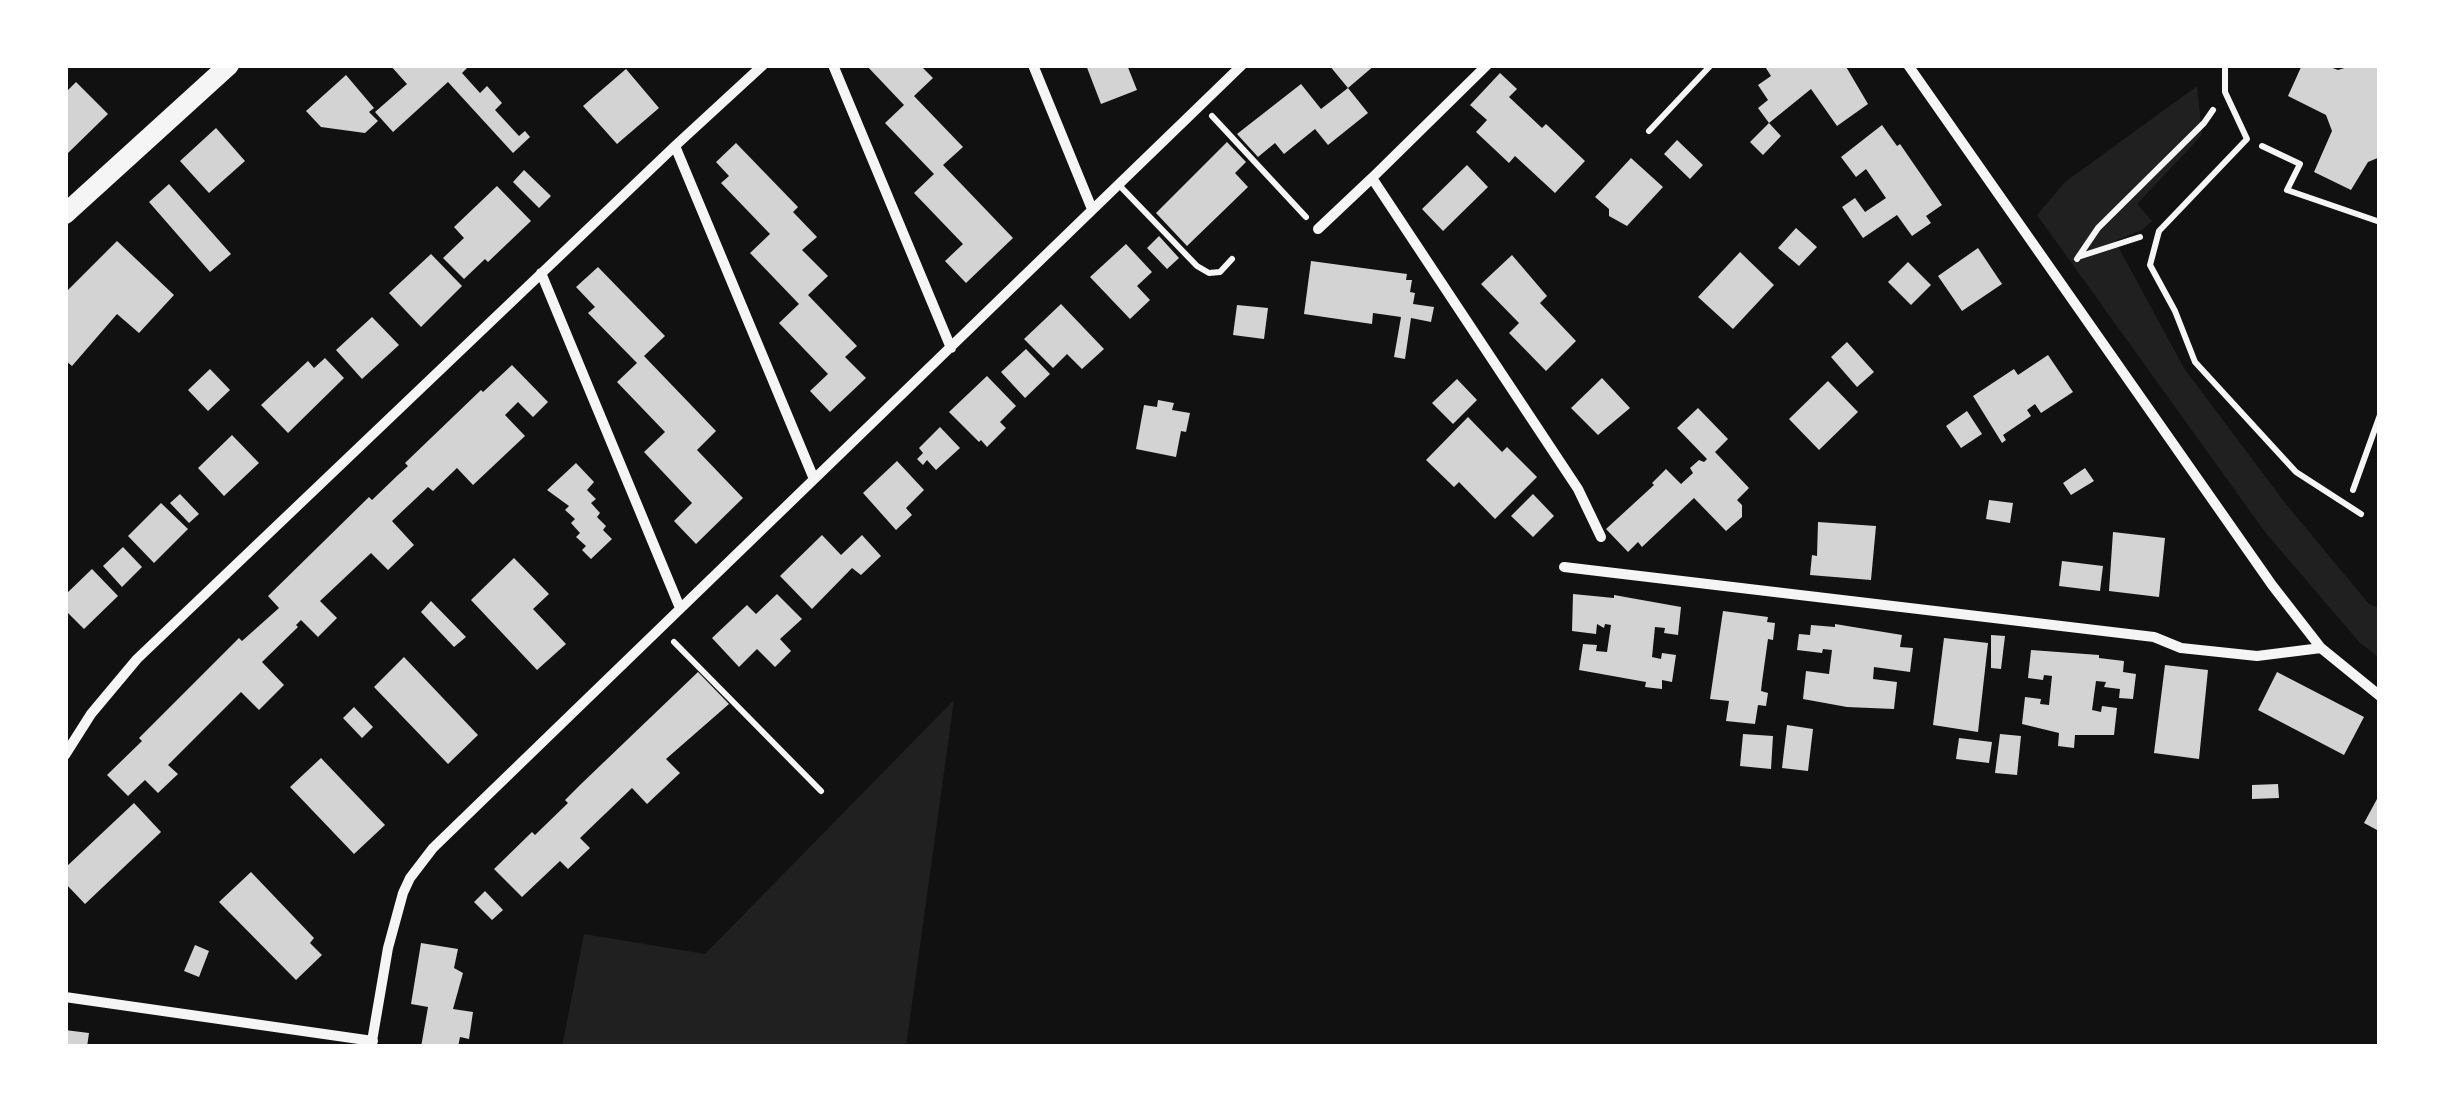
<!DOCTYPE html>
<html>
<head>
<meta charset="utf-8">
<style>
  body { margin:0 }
  #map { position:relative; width:2445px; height:1112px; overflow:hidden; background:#111; font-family:"Source Sans 3",sans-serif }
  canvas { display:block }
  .frame { position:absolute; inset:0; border:68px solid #fff; pointer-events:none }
</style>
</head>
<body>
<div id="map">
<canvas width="2445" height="1112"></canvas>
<div class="frame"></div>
</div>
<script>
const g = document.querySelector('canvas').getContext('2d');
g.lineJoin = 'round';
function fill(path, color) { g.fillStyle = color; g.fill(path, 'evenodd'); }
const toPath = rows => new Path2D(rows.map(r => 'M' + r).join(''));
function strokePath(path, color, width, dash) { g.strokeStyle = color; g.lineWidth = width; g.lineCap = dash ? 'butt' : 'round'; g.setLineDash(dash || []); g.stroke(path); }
const green = toPath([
  [2197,86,2202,135,2137,204,2152,221,2142,230,2115,241,2184,368,2285,503,2369,604,2380,608,2380,658,2360,643,2265,532,2037,215,2065,182],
  [954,700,906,1047,562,1047,584,934,705,954]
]);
const building = toPath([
  [390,65,464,65,467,68,462,73,480,93,487,86,502,103,495,110,519,136,525,131,530,137,513,153,448,82,393,132,375,112,407,84],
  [866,65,920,65,933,78,914,96,963,147,943,165,1013,238,966,283,945,261,963,244,914,193,934,174,885,123,904,105],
  [1086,65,1127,65,1137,90,1101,104],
  [1329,65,1375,65,1348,88],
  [1764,65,1845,65,1868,104,1837,126,1811,89,1769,123,1781,136,1763,155,1750,142,1769,123,1758,108,1768,100,1758,85,1771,76],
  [2302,65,2325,65,2338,70,2354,65,2380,65,2380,157,2368,162,2351,190,2314,172,2332,131,2326,115,2288,96],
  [626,69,659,108,617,144,583,106],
  [1500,73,1517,89,1509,97,1542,128,1546,124,1585,161,1555,193,1515,156,1509,163,1476,132,1487,120,1470,105],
  [346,75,374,108,369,112,378,121,365,133,321,127,306,111],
  [76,82,108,114,67,154,65,93],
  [1301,84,1321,109,1348,88,1368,113,1328,145,1315,129,1284,154,1275,143,1258,157,1237,134],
  [1882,125,1897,146,1900,144,1942,205,1926,216,1931,223,1912,236,1897,215,1863,238,1842,207,1855,198,1865,212,1886,198,1866,169,1856,177,1841,157],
  [216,128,245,161,209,193,180,161],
  [1677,140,1703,165,1690,179,1664,154],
  [1227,142,1246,162,1235,173,1248,187,1187,246,1156,213],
  [736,143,798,207,793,212,817,237,802,250,828,276,808,295,857,346,845,357,866,378,830,412,810,391,828,374,779,323,799,304,750,253,770,234,721,183,729,176,716,162],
  [1631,158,1663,187,1627,226,1609,216,1609,209,1595,197],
  [1467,165,1488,187,1443,231,1422,209],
  [524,170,551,196,539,208,513,182],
  [169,184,231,254,210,272,149,202],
  [497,186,531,221,488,262,485,259,464,279,443,258,464,238,454,227],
  [1796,228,1817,247,1799,266,1778,248],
  [1159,236,1179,258,1167,269,1147,248],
  [117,241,174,295,139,333,117,314,72,366,65,360,65,293],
  [1126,244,1152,272,1137,286,1150,300,1130,319,1090,277],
  [1978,248,2002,284,1962,311,1938,276],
  [1740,252,1774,285,1733,329,1698,297],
  [431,254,462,286,421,327,389,293],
  [1512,255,1547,296,1540,303,1576,341,1546,371,1509,333,1519,323,1481,284],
  [1311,261,1407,274,1406,280,1412,280,1410,292,1415,293,1413,304,1434,307,1431,322,1411,318,1405,359,1394,357,1401,317,1373,313,1372,324,1304,314],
  [1908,262,1931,285,1911,305,1888,282],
  [598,267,665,336,644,356,716,431,697,450,743,498,696,544,674,521,692,503,644,452,665,432,617,382,637,363,588,313,595,307,576,287],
  [1061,304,1104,349,1082,369,1067,354,1053,368,1024,339],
  [1237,305,1268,308,1264,339,1233,335],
  [372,317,399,345,362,379,336,350],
  [1847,342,1874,372,1857,387,1831,357],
  [1026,349,1050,374,1025,398,1001,372],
  [2048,355,2073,392,2041,413,2035,404,2027,410,2031,416,2003,435,2006,440,2002,443,1973,396,2014,369,2018,375],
  [325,358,344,378,288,433,261,405,308,361,314,368],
  [512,365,548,402,533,417,518,402,505,415,525,436,473,485,457,468,433,491,428,487,392,521,414,545,388,570,371,553,320,601,337,618,318,637,301,620,296,625,298,627,262,662,284,685,259,710,241,692,168,765,178,774,158,793,145,780,128,796,107,775,142,741,139,738,239,638,242,641,279,608,268,596,369,497,372,500,398,475,408,466,405,463,481,390,483,392],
  [210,369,230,390,208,411,188,390],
  [987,376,1016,406,1000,422,1006,428,987,447,981,440,979,442,949,412],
  [1602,378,1630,408,1598,435,1571,408],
  [1457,379,1477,400,1453,424,1432,403],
  [1828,381,1858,412,1819,450,1789,419],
  [1158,400,1174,403,1172,410,1190,413,1186,432,1181,431,1176,457,1136,449,1144,405,1157,407],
  [1698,408,1728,439,1715,452,1749,488,1737,500,1742,505,1742,517,1726,531,1694,498,1642,547,1638,542,1628,552,1606,529,1654,485,1652,483,1666,469,1681,484,1693,473,1690,468,1699,460,1704,462,1707,459,1677,428],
  [1967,411,1982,434,1961,448,1946,426],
  [1468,417,1502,452,1507,447,1537,477,1495,519,1459,482,1454,487,1426,460],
  [940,427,960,448,936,470,927,460,923,465,917,459,923,453,919,448],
  [232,435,259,463,224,496,198,468],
  [897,461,924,490,906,508,912,515,896,530,863,493],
  [576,463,594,482,587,490,596,499,591,503,600,513,597,517,606,526,603,530,612,539,591,559,582,550,586,546,576,537,580,533,571,523,575,519,565,510,569,506,547,490],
  [2085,468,2094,481,2071,495,2063,483],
  [180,494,199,514,189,523,170,503],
  [1533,494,1554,516,1533,537,1511,516],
  [1989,500,2013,503,2010,523,1986,519],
  [161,503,188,529,154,563,128,536],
  [1818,522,1876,526,1871,580,1810,575,1812,555,1817,556],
  [2113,532,2165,538,2159,597,2109,591],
  [822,535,841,555,862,535,881,556,861,575,852,568,812,609,780,576],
  [123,547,142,567,122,587,103,566],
  [514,558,549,594,533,609,566,644,537,670,471,600],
  [2062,561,2103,566,2100,591,2059,586],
  [92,569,118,596,84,629,65,610,65,595],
  [777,594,802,619,780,639,791,651,775,667,757,649,739,667,712,638,747,605,756,614],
  [1573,594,1614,598,1614,595,1681,607,1678,635,1664,633,1665,628,1655,627,1652,657,1661,659,1662,653,1676,655,1672,682,1662,680,1662,689,1645,687,1646,682,1579,670,1583,644,1597,645,1596,651,1607,652,1611,625,1605,624,1604,628,1597,624,1596,634,1572,631],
  [431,601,466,637,454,647,421,612],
  [1723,611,1768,617,1767,622,1775,623,1773,640,1768,639,1762,682,1761,691,1768,693,1766,706,1758,705,1755,724,1726,721,1729,701,1710,699],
  [1835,624,1902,635,1900,647,1913,648,1910,672,1874,667,1873,679,1897,682,1894,709,1847,707,1803,699,1806,671,1829,674,1832,650,1823,649,1822,653,1797,650,1799,634,1810,635,1811,625,1835,627],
  [1991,635,2005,636,2001,669,1991,668],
  [1944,638,1988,643,1978,732,1933,725],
  [2031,650,2099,655,2099,658,2124,661,2123,672,2136,674,2133,699,2119,698,2120,689,2104,687,2106,682,2096,681,2092,710,2101,712,2102,706,2117,708,2114,735,2075,735,2074,748,2058,746,2059,733,2022,724,2025,697,2041,699,2040,704,2049,705,2052,676,2044,675,2043,680,2028,678],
  [404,657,478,735,448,764,374,687],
  [2165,665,2208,670,2199,759,2154,753],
  [698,672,729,704,666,759,680,773,647,804,632,788,580,838,590,848,568,869,560,861,522,897,494,869,532,832,535,835,568,803,565,800,580,785],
  [2277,672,2364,717,2344,755,2258,710],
  [354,707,373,727,362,738,343,718],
  [1787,725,1813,729,1808,771,1782,768],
  [1743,734,1773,736,1771,769,1740,766],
  [2000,734,2021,736,2017,775,1995,773],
  [1959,738,1992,742,1989,763,1956,759],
  [321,758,385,825,354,854,290,787],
  [2278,784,2279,798,2252,799,2252,785],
  [2377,799,2380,801,2377,830,2364,823],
  [134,803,161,832,85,904,65,883,65,868],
  [251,872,314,938,310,943,322,955,296,980,219,902],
  [485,891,503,910,492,920,474,902],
  [421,943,458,949,454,968,463,973,453,1009,473,1012,469,1039,460,1037,458,1047,421,1047,428,1007,411,1004],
  [195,945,209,951,199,977,184,971],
  [65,1030,89,1033,87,1047,65,1047]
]);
const path = toPath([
  [1212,116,1306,217],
  [2262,146,2300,164,2287,190,2380,222],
  [2081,256,2140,237],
  [2077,259,2098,228,2204,123,2213,110],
  [2353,490,2380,415],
  [674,642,821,791]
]);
const service = toPath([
  [2225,65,2225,92,2247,139,2159,231,2150,265,2175,311,2195,362,2296,472,2361,514],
  [1649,131,1711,65],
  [1118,184,1197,266,1209,273,1220,272,1232,259]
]);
const minor = toPath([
  [833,65,951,348],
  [1033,65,1092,209],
  [1487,65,1372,178,1578,489,1601,537],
  [1908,65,2272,585,2321,648,2380,696],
  [675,146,814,479],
  [1318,229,1372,178],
  [541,273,680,608],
  [1564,567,2154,637,2181,648,2257,656,2321,648],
  [65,755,91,714,137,659,675,146,763,65],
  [65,997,373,1041],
  [371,1047,388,948,403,893,410,878,433,848,1242,65]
]);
const secondary = toPath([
  [65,214,229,65]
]);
fill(green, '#202020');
fill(building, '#d3d3d3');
strokePath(path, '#f5f5f5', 6);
strokePath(service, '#f5f5f5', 6);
strokePath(minor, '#f5f5f5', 10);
strokePath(secondary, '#f5f5f5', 20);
</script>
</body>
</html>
